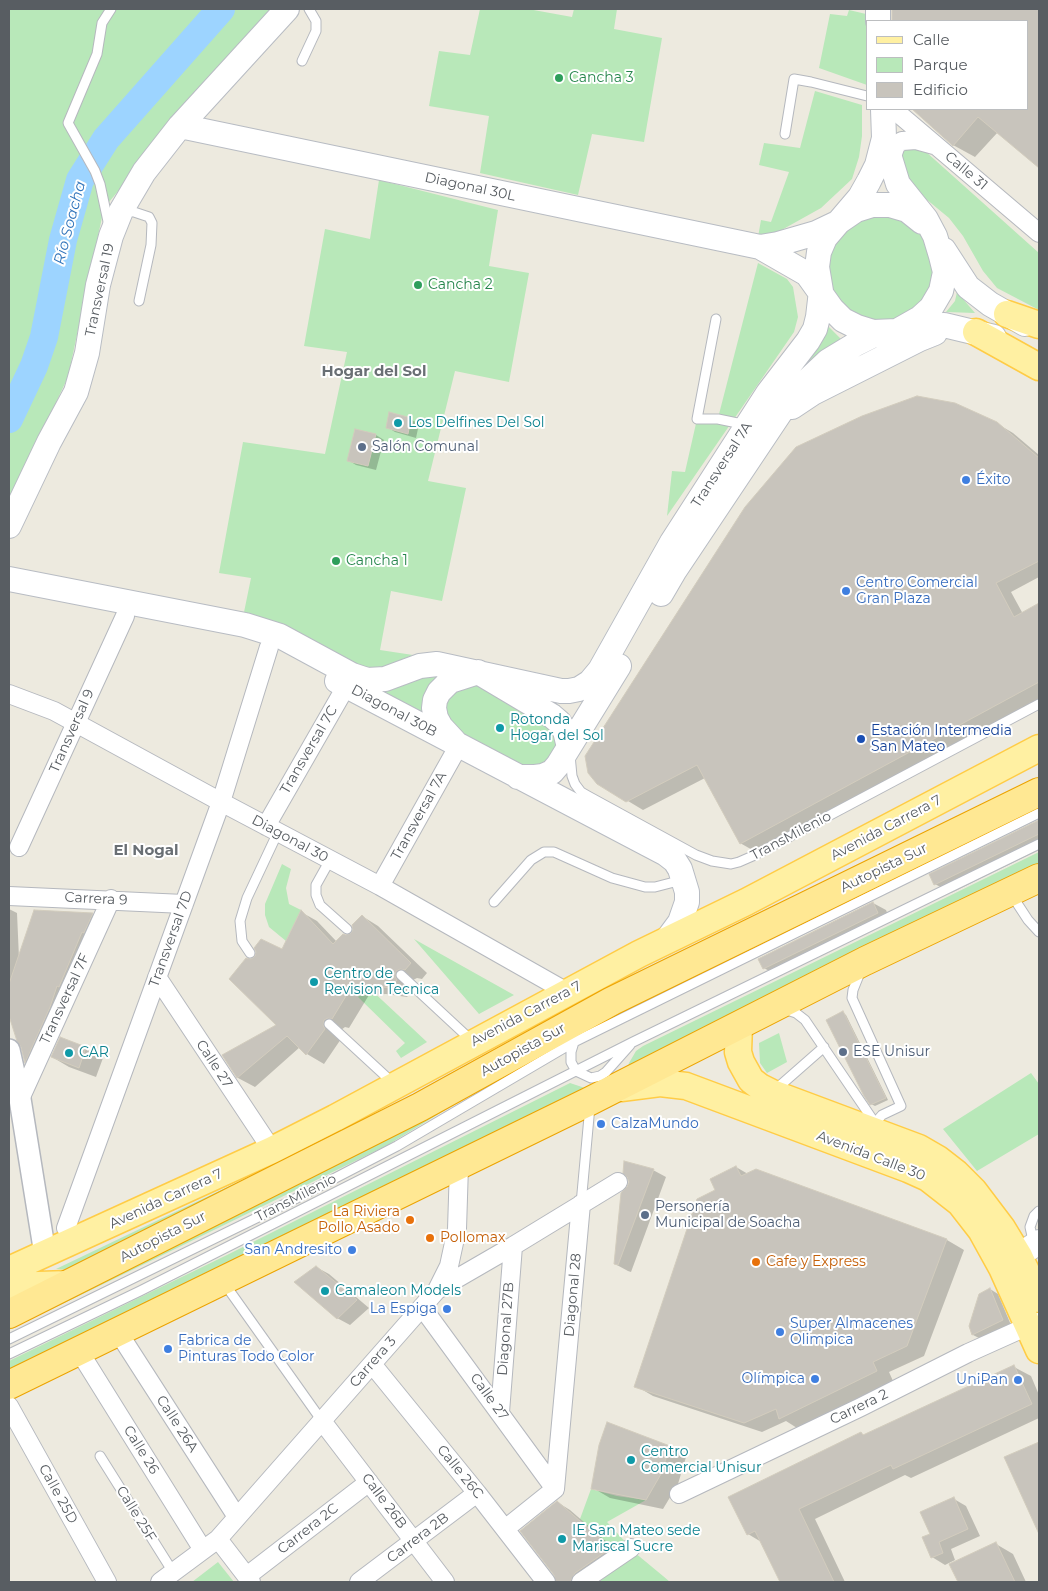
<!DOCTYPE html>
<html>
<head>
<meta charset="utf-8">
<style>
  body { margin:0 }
  #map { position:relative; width:1048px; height:1591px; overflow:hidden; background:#edeadf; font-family:Montserrat,sans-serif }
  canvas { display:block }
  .frame { position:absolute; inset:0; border:10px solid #585d62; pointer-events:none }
  .legend { position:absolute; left:866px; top:20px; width:162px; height:90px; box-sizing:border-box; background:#fff; border:1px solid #bcbec0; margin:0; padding:6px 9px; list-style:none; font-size:15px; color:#585d62 }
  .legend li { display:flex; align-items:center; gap:10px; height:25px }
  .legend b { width:25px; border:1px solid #bcbec0 }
</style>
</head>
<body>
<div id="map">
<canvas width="1048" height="1591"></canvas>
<div class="frame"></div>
<ul class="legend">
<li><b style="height:6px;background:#fff0a2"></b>Calle</li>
<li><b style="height:14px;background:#b8e8b9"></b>Parque</li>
<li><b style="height:14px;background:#c8c4bc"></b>Edificio</li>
</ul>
</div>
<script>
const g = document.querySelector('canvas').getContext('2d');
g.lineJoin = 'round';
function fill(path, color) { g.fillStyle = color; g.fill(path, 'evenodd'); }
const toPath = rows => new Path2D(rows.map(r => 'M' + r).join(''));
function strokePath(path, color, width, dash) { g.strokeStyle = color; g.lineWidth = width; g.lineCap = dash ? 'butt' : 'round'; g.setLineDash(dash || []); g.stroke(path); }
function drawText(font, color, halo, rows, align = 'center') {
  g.font = font + ' Montserrat,sans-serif'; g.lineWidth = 4; g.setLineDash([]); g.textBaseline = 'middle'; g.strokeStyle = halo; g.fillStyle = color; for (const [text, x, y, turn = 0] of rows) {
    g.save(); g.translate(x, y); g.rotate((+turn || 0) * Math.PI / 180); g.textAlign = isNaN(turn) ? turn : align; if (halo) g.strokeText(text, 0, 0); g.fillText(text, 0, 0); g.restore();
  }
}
const green = toPath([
  [9,9,270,9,104,208,68,377,9,502],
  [480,9,528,9,572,17,574,9,617,9,614,29,662,38,644,142,592,134,578,195,480,173,489,116,429,106,439,51,470,55],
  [849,10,866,14,867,85,819,68,830,14,847,16],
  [815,91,862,105,862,136,859,157,852,179,821,208,778,232,758,237,761,220,771,222,789,172,759,165,764,143,800,148],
  [912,148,925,151,1039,253,1039,310,997,288,983,271,963,236,949,218,920,194,907,179,898,163,901,151],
  [379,180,498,210,489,266,529,273,509,382,455,371,428,481,466,488,442,601,391,591,380,650,413,655,371,672,243,617,251,578,219,573,243,442,325,454,347,352,304,346,325,229,370,239],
  '828 268a53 53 0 1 1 106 0a53 53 0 1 1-106 0Z',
  [758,263,787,279,793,287,798,317,794,332,667,516,672,471,685,472,697,419,718,418],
  [957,292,975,313,946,312,955,301],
  [826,324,841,339,801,372,813,351],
  [440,672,430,685,426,717,366,687],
  [468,680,552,729,560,746,547,764,521,768,454,733,441,700],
  [1039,852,1039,865,626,1073,629,1063,636,1051,643,1046],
  [282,864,291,869,286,888,289,904,301,910,286,941,269,927,265,915,265,904],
  [414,939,514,995,479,1014],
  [368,987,427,1042,401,1058,396,1051,405,1043,358,997],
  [779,1033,787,1062,767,1073,760,1063,759,1043],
  [511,1070,386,1146,9,1330,9,1321],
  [1031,1073,1039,1084,1039,1134,977,1171,943,1129],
  [570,1083,591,1090,9,1372,9,1361,227,1255],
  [419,1095,72,1270,56,1269,361,1123],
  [591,1489,617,1496,646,1500,607,1522,631,1548,618,1556,611,1548,580,1519],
  [634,1552,663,1576,670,1582,599,1582],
  [218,1562,234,1582,192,1582]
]);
const shadow = toPath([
  [893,9,1039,9,1039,166,998,132,975,157,953,145,914,109,1027,109,1027,21,893,21],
  [410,419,419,424,416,438,395,432,387,427],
  [996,423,1013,433,1039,455,1039,577,1011,592,1023,614,1039,605,1039,699,756,852,740,843,705,778,643,810,598,783],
  [356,430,376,435,384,440,376,470,356,465,348,460],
  [1039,821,1039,850,951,893,935,884,930,875],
  [873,903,886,910,890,920,776,975,764,968],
  [9,909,17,913,19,958,35,911,92,915,101,919,34,1067,26,1062,22,1047,18,1040,9,1010],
  [301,912,317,921,337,942,352,934,362,916,378,926,427,973,422,979,417,978,413,980,413,990,407,997,386,994,369,995,349,1028,345,1027,341,1030,341,1039,324,1064,307,1054,300,1047,255,1087,238,1078,223,1055,278,1025,251,960,282,950],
  [843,1013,846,1015,888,1100,875,1106,871,1104],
  [60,1039,86,1049,103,1058,96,1077,69,1067,52,1057],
  [736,1167,748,1174,756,1170,947,1240,964,1250,924,1356,889,1372,893,1381,797,1428,786,1421,762,1432,653,1396,636,1386,717,1190],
  [653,1170,666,1177,631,1272,628,1271,615,1264,628,1188,630,1182],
  [316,1267,329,1274,369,1308,350,1325,337,1318],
  [990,1289,998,1294,1011,1325,981,1339,973,1335,970,1326],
  [1014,1367,1031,1376,1039,1395,1039,1418,911,1478,905,1475,815,1519,845,1582,782,1582,763,1543,748,1534,861,1433,865,1436],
  [1039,1443,1039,1530,1006,1458],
  [670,1447,686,1457,678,1484,663,1509,610,1498,593,1488],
  [954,1499,966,1506,980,1536,951,1549,955,1560,945,1565,932,1557,931,1535],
  [557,1502,570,1510,623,1556,587,1582,557,1582],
  [996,1544,1013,1554,1026,1582,959,1582,951,1565]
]);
const river = toPath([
  [9,419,34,366,44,337,63,240,80,180,106,139,221,9]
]);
const building = toPath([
  [892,9,1039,9,1039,168,978,117,953,146,912,109,1027,109,1027,21,892,21,892,9],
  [917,396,955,403,997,422,1039,458,1039,561,996,583,1014,617,1039,603,1039,682,740,844,697,765,626,802,597,784,588,773,585,756,745,507,796,447,862,416,917,396],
  [389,412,411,418,408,434,386,428,389,412],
  [355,429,376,434,368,466,347,461,355,429],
  [1039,820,1039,834,934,885,929,874,1039,820],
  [873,902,878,913,763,969,758,959,873,902],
  [34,910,93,913,84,933,82,932,59,987,57,986,50,1007,25,1063,21,1047,17,1041,9,1016,9,984,34,910],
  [301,910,333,944,343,934,346,935,351,933,353,930,352,925,362,915,411,963,405,970,400,969,396,971,395,976,397,980,390,988,368,985,352,986,332,1019,328,1018,324,1020,323,1025,325,1029,306,1055,287,1036,237,1078,222,1055,276,1025,229,979,246,958,251,959,255,956,256,952,254,948,261,939,282,949,301,910],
  [843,1011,886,1098,870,1105,864,1096,826,1020,843,1011],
  [60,1037,86,1047,79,1068,51,1057,60,1037],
  [624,1161,654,1169,618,1265,614,1264,621,1193,627,1187,629,1182,627,1177,623,1173,624,1161],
  [736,1166,741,1176,756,1169,947,1239,907,1346,873,1362,877,1371,779,1419,776,1409,744,1423,634,1387,697,1199,715,1190,710,1179,736,1166],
  [316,1266,357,1300,337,1319,294,1282,316,1266],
  [990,1288,1003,1320,972,1335,969,1326,979,1294,990,1288],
  [1014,1365,1032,1404,893,1469,891,1465,799,1509,834,1582,780,1582,755,1531,747,1535,728,1497,861,1432,863,1435,1014,1365],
  [607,1422,670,1446,661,1474,646,1500,591,1489,599,1445,607,1422],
  [1039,1442,1039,1534,1004,1457,1039,1442],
  [954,1497,968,1529,939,1542,943,1553,931,1558,922,1537,930,1534,920,1512,954,1497],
  [557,1501,611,1548,575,1573,570,1582,556,1582,554,1575,520,1531,557,1501],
  [996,1542,1015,1582,958,1582,949,1564,996,1542]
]);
const service = toPath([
  [302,61,316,31,316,21,309,9],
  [785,134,794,79,811,82,867,96],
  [124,211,134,212,149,217,152,223,151,245,139,301],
  [109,226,100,184,95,171,68,123,97,54,102,23,111,9],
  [716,319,697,419,718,419,747,425],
  [570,755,572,776,575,784,581,792,588,796,696,855,712,861,731,864,739,862,755,855,1039,704],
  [330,860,316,885,316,895,320,905,347,929],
  [1011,894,1028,920,1039,932],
  [494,902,531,860,544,852,554,852,612,878,645,887,655,887,682,880],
  [250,953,242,941,240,921,247,898,278,832],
  [861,970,853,990,852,998,901,1106,882,1115,875,1123],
  [401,975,471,1040],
  [784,1009,796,1013,805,1020,877,1126],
  [329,1024,393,1083],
  [574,1042,571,1052,571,1062,576,1071,591,1078,600,1076,606,1072,630,1045],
  [775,1090,824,1047],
  [581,1204,590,1106],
  [1034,1245,1030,1227,1034,1216,1039,1211],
  [224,1283,322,1421],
  [9,1339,287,1203,397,1146,574,1042,1039,813],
  [9,1354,140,1291,633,1042,1039,844],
  [100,1456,173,1572]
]);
const minor = toPath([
  [893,109,1039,233],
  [890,162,896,145,902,141,916,140,934,145],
  [9,694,54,711,221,802,380,886,567,992],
  [266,826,352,676],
  [19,847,125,616],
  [380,886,459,745],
  [9,896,184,904],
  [157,977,272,1150],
  [20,1099,111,899],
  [66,1228,221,802,269,647],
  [437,1290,449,1266,457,1229,459,1166],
  [422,1307,555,1489],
  [118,1332,237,1517],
  [79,1351,203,1550],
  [372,1364,477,1493,546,1582],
  [9,1406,107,1582],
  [500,1412,513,1246],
  [322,1421,445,1582],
  [555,1489,581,1204],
  [679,1494,861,1407,968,1353,1037,1322],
  [505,1529,555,1489],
  [218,1539,251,1582],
  [247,1576,369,1482],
  [160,1582,218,1539,437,1290,513,1246,618,1182],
  [359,1582,477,1493],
  [581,1582,631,1548]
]);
const tertiary = toPath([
  [9,1050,20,1099,45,1254]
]);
const secondary = toPath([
  [878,9,878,21],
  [180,126,760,247,807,274,832,309,843,320,857,327,873,332,897,331,919,326,944,325,994,337],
  [760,247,778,244,816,233,837,223,856,210,872,205,890,205,907,210,922,222],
  [944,250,968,287,990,304,1025,324],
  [792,407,813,393,920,339,935,333],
  [9,526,49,442,76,392,87,353,98,285,111,236,121,211,144,172,180,126,287,9],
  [9,579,245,625,280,636,352,675,367,680,385,679,420,666,437,664,561,691,569,691,579,689,590,682,600,670,672,542,768,393,808,341,815,329,818,317,821,291,817,267,819,252,825,238,860,197,869,181,877,165,884,138],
  [661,594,675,570,792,395,828,361,856,344,872,336,897,331,920,318,931,308,941,291,945,272,941,256,935,236,926,219,898,184,884,138,883,109],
  [337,681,666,854,675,861,680,869,687,892,687,902,680,922,666,941],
  [454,741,441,727,436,718,434,708,435,700,439,692,450,681,478,672,552,716,559,722,565,731,569,747],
  [518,777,535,777,543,776,552,772,558,765,619,666],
  [1003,1266,1039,1242]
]);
const primary = toPath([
  [1007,314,1039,325],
  [976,332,1039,367],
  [739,1025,738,1052,741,1062,751,1080,760,1087,772,1093,919,1148,938,1159,956,1173,974,1191,1002,1228,1019,1256,1039,1299],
  [621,1088,660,1083,686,1086,908,1169,928,1178,960,1203,981,1230,1002,1268,1039,1350],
  [9,1270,272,1150,335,1118,639,954,746,902,1039,748],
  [9,1286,69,1284]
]);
const trunk = toPath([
  [9,1314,420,1107,612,1001,1039,792],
  [9,1385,590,1101,865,961,1039,878]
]);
const markers = [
  [559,78,5,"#2e9e5b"],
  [418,285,5,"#2e9e5b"],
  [398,423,5,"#0f9aa8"],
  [362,447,5,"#5c6f8a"],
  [966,480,5,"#3f7fe0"],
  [336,561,5,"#2e9e5b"],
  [846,591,5,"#3f7fe0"],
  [500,728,5,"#0f9aa8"],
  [861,739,5,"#1a4fb4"],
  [314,982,5,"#0f9aa8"],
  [843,1052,5,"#5c6f8a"],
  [69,1053,5,"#0f9aa8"],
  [601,1124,5,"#3f7fe0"],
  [645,1215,5,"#5c6f8a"],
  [410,1220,5,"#e8710a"],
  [430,1238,5,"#e8710a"],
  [352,1250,5,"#3f7fe0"],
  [756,1262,5,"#e8710a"],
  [325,1291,5,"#0f9aa8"],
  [447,1309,5,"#3f7fe0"],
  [780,1332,5,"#3f7fe0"],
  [168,1349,5,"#3f7fe0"],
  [815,1379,5,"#3f7fe0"],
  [1018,1380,5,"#3f7fe0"],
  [631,1460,5,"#0f9aa8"],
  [562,1539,5,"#0f9aa8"]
];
const leisureNames = [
  ["Cancha 3",569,78],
  ["Cancha 2",428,285],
  ["Cancha 1",346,561]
];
const streetNames = [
  ["Calle 31",966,171,40],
  ["Diagonal 30L",470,187,12],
  ["Transversal 19",100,290,-78],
  ["Transversal 7A",722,465,-57],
  ["Diagonal 30B",394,711,28],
  ["Transversal 9",72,731,-66],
  ["Transversal 7C",309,750,-60],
  ["Transversal 7A",419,816,-61],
  ["Avenida Carrera 7",886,828,-28],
  ["TransMilenio",791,836,-28],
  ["Diagonal 30",290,839,28],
  ["Autopista Sur",884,868,-26],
  ["Carrera 9",96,899,3],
  ["Transversal 7D",171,939,-70],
  ["Transversal 7F",65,999,-65],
  ["Avenida Carrera 7",526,1014,-28],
  ["Autopista Sur",523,1050,-29],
  ["Calle 27",214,1064,57],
  ["Avenida Calle 30",871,1156,21],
  ["TransMilenio",296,1198,-27],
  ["Avenida Carrera 7",166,1199,-25],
  ["Autopista Sur",163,1237,-27],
  ["Diagonal 28",573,1295,-85],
  ["Diagonal 27B",506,1329,-86],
  ["Carrera 3",373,1362,-49],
  ["Calle 27",489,1397,54],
  ["Carrera 2",859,1407,-26],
  ["Calle 26A",177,1424,57],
  ["Calle 26",141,1450,58],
  ["Calle 26C",460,1472,51],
  ["Calle 25D",58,1494,61],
  ["Calle 26B",384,1501,53],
  ["Calle 25F",136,1514,58],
  ["Carrera 2C",308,1529,-38],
  ["Carrera 2B",418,1538,-37]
];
const cultureNames = [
  ["Los Delfines Del Sol",408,423],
  ["Rotonda",510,720],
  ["Hogar del Sol",510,736],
  ["Centro de",324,974],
  ["Revision Tecnica",324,990],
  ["CAR",79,1053],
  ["Camaleon Models",335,1291],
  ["Centro",641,1452],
  ["Comercial Unisur",641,1468],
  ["IE San Mateo sede",572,1531],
  ["Mariscal Sucre",572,1547]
];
const serviceNames = [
  ["Salón Comunal",372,447],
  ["ESE Unisur",853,1052],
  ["Personería",655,1207],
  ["Municipal de Soacha",655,1223]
];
const shopNames = [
  ["Éxito",976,480],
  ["Centro Comercial",856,583],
  ["Gran Plaza",856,599],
  ["CalzaMundo",611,1124],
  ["San Andresito",342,1250,"right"],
  ["La Espiga",437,1309,"right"],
  ["Super Almacenes",790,1324],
  ["Olimpica",790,1340],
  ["Fabrica de",178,1341],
  ["Pinturas Todo Color",178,1357],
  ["Olímpica",805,1379,"right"],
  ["UniPan",1008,1380,"right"]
];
const transitNames = [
  ["Estación Intermedia",871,731],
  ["San Mateo",871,747]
];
const foodNames = [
  ["La Riviera",400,1212,"right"],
  ["Pollo Asado",400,1228,"right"],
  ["Pollomax",440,1238],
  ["Cafe y Express",766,1262]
];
const waterNames = [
  ["Río Soacha",70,223,-75]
];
const neighbourhoodNames = [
  ["Hogar del Sol",374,372],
  ["El Nogal",146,851]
];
fill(green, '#b8e8b9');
fill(shadow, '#0003');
strokePath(river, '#9dd4ff', 28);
fill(building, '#c8c4bc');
strokePath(building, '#d2ccbd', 1);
strokePath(service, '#b5b8be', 11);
strokePath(minor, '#b5b8be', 20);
strokePath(tertiary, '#b5b8be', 24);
strokePath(secondary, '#b8bcc3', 26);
strokePath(primary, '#ffcc46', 29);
strokePath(trunk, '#eca300', 30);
strokePath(service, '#fff', 9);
strokePath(minor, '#fff', 18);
strokePath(tertiary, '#fff', 21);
strokePath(secondary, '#fff', 24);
strokePath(primary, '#fff0a2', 26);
strokePath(trunk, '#ffe893', 28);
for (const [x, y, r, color] of markers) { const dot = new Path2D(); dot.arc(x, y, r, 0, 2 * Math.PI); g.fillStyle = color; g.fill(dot); strokePath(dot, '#fff', 2); }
drawText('14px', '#27864d', '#fff', leisureNames, 'left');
drawText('14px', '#585d62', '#fff', streetNames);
drawText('14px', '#0d838f', '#fff', cultureNames, 'left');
drawText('14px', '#4e5e75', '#fff', serviceNames, 'left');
drawText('14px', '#366cbe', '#fff', shopNames, 'left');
drawText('14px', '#164399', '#fff', transitNames, 'left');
drawText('14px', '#c56008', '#fff', foodNames, 'left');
drawText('italic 15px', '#3174ba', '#fff', waterNames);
drawText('bold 15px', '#696f74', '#fff', neighbourhoodNames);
</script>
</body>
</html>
